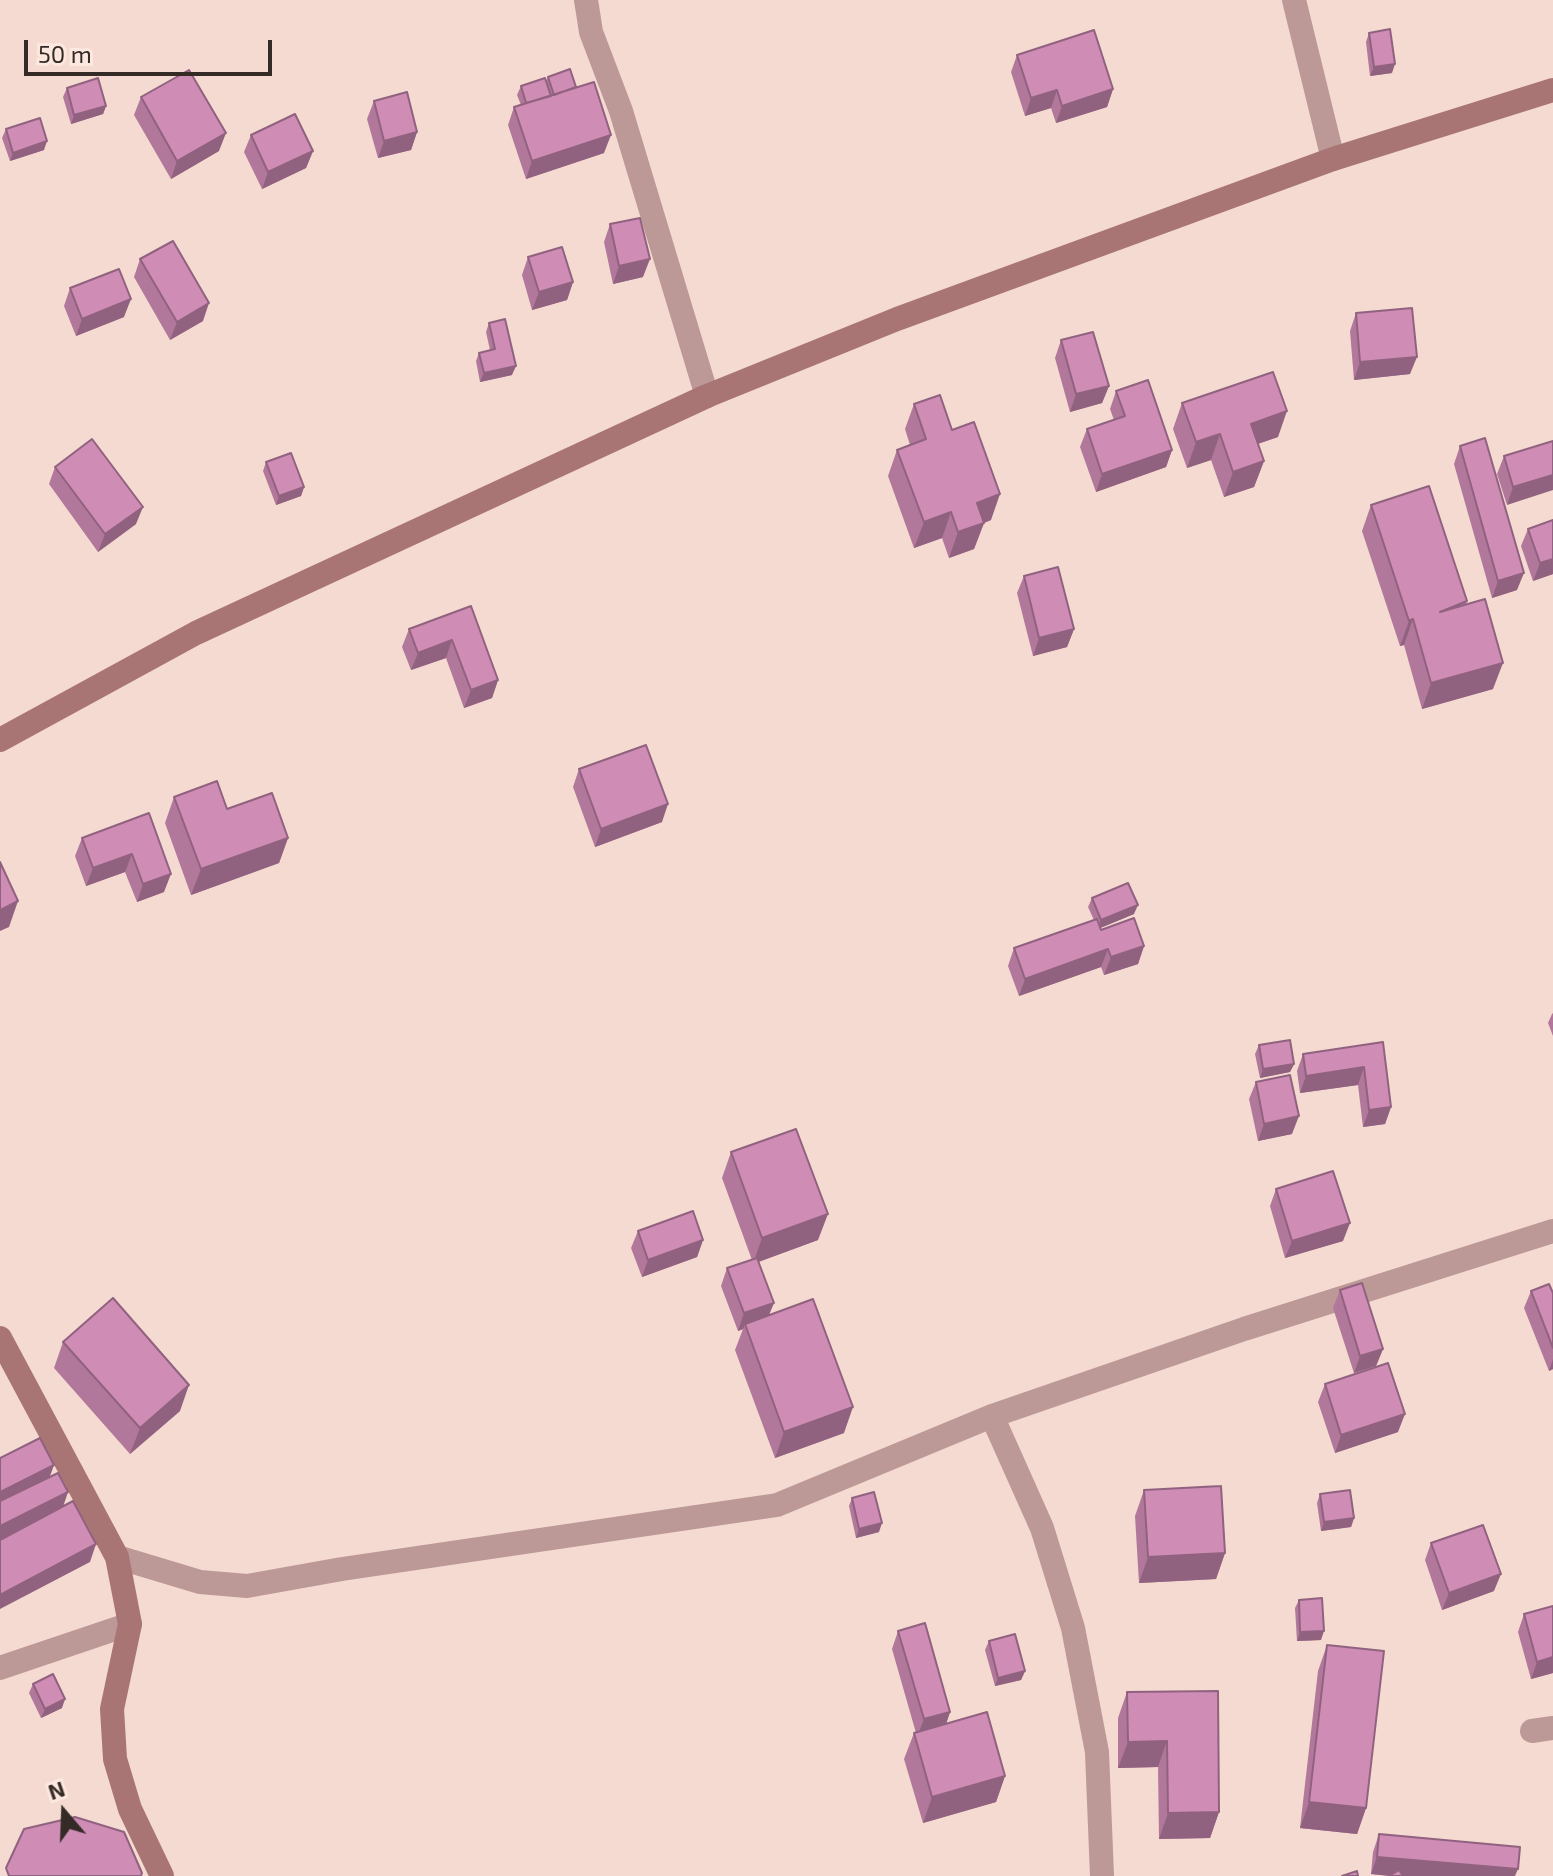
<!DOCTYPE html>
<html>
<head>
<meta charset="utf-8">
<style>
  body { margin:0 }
  #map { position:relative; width:1553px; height:1876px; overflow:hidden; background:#f4dad0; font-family:"Exo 2",sans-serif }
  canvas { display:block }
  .north { position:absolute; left:24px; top:1772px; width:80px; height:80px; -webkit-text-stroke:6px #fde8e0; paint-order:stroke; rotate:341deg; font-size:22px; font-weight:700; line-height:32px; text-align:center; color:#342b27 }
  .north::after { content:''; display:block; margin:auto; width:28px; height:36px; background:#342b27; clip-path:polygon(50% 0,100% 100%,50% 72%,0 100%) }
  .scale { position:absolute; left:24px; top:40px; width:248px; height:36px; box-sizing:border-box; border:4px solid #342b27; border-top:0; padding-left:10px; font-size:24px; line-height:28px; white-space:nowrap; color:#342b27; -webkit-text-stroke:6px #fde8e0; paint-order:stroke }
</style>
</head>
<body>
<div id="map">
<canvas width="1553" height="1876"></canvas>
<div class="north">N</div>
<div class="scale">50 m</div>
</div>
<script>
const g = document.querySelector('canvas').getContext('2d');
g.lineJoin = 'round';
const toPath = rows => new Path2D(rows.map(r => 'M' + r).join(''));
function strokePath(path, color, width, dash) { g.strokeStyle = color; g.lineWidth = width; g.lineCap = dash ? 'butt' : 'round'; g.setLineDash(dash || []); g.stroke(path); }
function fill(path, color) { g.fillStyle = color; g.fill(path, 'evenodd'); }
const street = toPath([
  [586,0,591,32,621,111,707,396],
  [1294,0,1333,159],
  [992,1416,1042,1528,1073,1628,1097,1752,1102,1876],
  [117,1557,200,1582,247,1586,342,1569,777,1505,992,1416,1244,1329,1553,1231],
  [0,1668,130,1624],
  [1532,1731,1553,1728]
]);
const secondary = toPath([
  [0,740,196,633,707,396,897,319,1333,159,1553,90],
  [0,1338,117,1557,130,1624,112,1709,115,1759,130,1809,162,1876]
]);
const wall = toPath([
  [1369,33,1392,73,1370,76,1366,42],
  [1017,55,1113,89,1107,107,1056,123,1051,108,1025,116,1011,72],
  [548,77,576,87,604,153,526,179,508,125,514,107,521,105,517,95,521,86,546,81],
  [67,88,106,106,103,114,71,124,63,97],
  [141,97,219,151,171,179,134,115],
  [374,101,417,132,411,150,378,158,367,119],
  [6,129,44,150,10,161,2,138],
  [251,135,313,151,306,168,262,189,244,152],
  [610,224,643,277,613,284,604,242],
  [528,257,573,282,567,300,532,310,522,275],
  [140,259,203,321,170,340,134,277],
  [70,288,124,317,76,336,64,306],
  [1356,313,1410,374,1354,380,1350,331],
  [489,323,512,375,480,382,476,361,479,353,490,350,486,332],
  [1061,340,1109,386,1102,403,1070,412,1055,358],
  [1116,391,1172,450,1166,467,1096,492,1080,447,1087,429,1114,420,1110,409],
  [1182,403,1278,437,1258,444,1264,461,1254,487,1224,497,1211,460,1187,468,1173,429],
  [914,404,952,430,991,520,984,523,974,549,949,558,942,538,914,548,888,476,897,450,910,445,905,429],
  [1553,441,1507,505,1497,474,1504,456],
  [1460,446,1517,590,1492,598,1454,464],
  [266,462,304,487,301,496,276,505,263,471],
  [55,467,136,524,98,552,49,484],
  [1371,505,1467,601,1466,605,1493,689,1422,709,1404,645,1400,646,1362,531],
  [1553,520,1553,574,1533,581,1521,546,1528,529],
  [1024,576,1074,629,1067,647,1033,656,1017,593],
  [471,606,498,680,492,698,464,708,446,658,411,670,402,647,409,629],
  [579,769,662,822,595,847,573,787],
  [174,797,288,838,279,863,191,895,165,823],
  [149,813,164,892,137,902,125,872,86,886,75,856,82,838],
  [1092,898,1134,914,1100,928,1101,930,1144,946,1138,964,1104,975,1101,967,1019,996,1008,966,1014,948,1094,920,1088,907],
  [1553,1013,1553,1036,1548,1023,1552,1014],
  [1383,1042,1391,1107,1385,1124,1363,1127,1358,1085,1300,1093,1297,1071,1303,1054],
  [1259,1045,1294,1064,1290,1072,1260,1078,1255,1054],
  [1256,1082,1292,1134,1258,1141,1249,1099],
  [731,1152,818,1240,758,1262,769,1315,844,1433,775,1458,735,1350,743,1329,738,1331,721,1286,727,1268,752,1260,722,1178],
  [1276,1189,1343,1241,1285,1258,1270,1206],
  [638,1231,703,1240,697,1257,642,1277,631,1248],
  [1340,1290,1383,1349,1376,1366,1354,1373,1333,1308],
  [1531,1291,1553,1293,1553,1369,1549,1371,1524,1308],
  [63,1342,180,1411,130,1454,54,1368],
  [1325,1384,1398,1432,1335,1453,1318,1402],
  [1144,1490,1225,1553,1216,1579,1139,1583,1135,1516],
  [1320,1494,1354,1518,1351,1527,1321,1531,1317,1503],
  [852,1498,879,1532,856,1538,849,1506],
  [1431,1543,1494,1591,1442,1610,1425,1560],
  [1299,1600,1321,1640,1297,1641,1295,1608],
  [1553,1606,1553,1673,1531,1679,1518,1632,1524,1614],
  [898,1631,950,1712,946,1724,1005,1776,996,1802,923,1823,904,1759,914,1733,916,1733,892,1649],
  [989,1641,1025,1671,1021,1680,995,1686,985,1650],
  [1327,1645,1366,1808,1357,1834,1300,1828,1318,1671],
  [33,1684,62,1708,41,1718,29,1693],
  [1218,1691,1219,1812,1210,1838,1159,1839,1158,1767,1118,1768,1118,1718,1127,1692],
  [1379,1834,1389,1876,1371,1874,1373,1852]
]);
const shadedWall = toPath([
  [1395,64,1392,73,1370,76,1374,67],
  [1113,89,1107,107,1056,123,1062,106],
  [1057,90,1051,108,1025,116,1031,98],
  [106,106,103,114,71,124,74,115],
  [417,132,411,150,378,158,384,141],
  [226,133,219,151,171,179,177,161],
  [611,135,604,153,526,179,532,161],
  [47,141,44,150,10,161,13,153],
  [313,151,306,168,262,189,268,172],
  [650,259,643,277,613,284,619,266],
  [573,282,567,300,532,310,539,292],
  [131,299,124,317,76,336,82,319],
  [209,303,203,321,170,340,177,322],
  [1417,357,1410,374,1354,380,1360,362],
  [516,366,512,375,480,382,484,373],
  [1109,386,1102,403,1070,412,1076,394],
  [1287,411,1278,437,1242,449,1251,424],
  [1220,434,1211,460,1187,468,1196,442],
  [1172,450,1166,467,1096,492,1102,474],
  [1264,461,1254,487,1224,497,1233,472],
  [1553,475,1553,490,1507,505,1513,487],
  [304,487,301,496,276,505,279,496],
  [1000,494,991,520,968,529,984,523,974,549,949,558,958,532,977,503],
  [143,507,136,524,98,552,105,534],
  [951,512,942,538,914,548,924,522],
  [1553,559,1553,574,1533,581,1540,563],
  [1524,573,1517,590,1492,598,1498,581],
  [1413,619,1404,645,1400,646,1409,621],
  [1074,629,1067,647,1033,656,1039,638],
  [452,640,446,658,411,670,418,653],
  [1503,663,1493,689,1422,709,1431,683],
  [498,680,492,698,464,708,471,690],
  [668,804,662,822,595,847,601,829],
  [288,838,279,863,191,895,201,869],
  [132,854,125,872,86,886,93,868],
  [171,874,164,892,137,902,143,884],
  [18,901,9,927,0,931,0,910],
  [1138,905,1134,914,1098,929,1101,920],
  [1144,946,1138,964,1104,975,1111,957],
  [1108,949,1101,967,1019,996,1025,979],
  [1294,1064,1290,1072,1260,1078,1263,1069],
  [1364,1067,1358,1085,1300,1093,1306,1076],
  [1391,1107,1385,1124,1363,1127,1369,1110],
  [1299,1116,1292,1134,1258,1141,1264,1124],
  [828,1214,818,1240,753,1264,762,1238],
  [1350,1223,1343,1241,1285,1258,1292,1241],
  [703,1240,697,1257,642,1277,648,1260],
  [774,1303,767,1320,745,1324,743,1329,738,1331,744,1313],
  [1383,1349,1376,1366,1354,1373,1360,1356],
  [1553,1359,1553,1369,1549,1371],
  [189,1385,180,1411,130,1454,140,1428],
  [853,1407,844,1433,775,1458,784,1432],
  [1405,1414,1398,1432,1335,1453,1341,1435],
  [54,1465,48,1482,0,1506,0,1492],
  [68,1492,62,1510,0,1540,0,1526],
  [1354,1518,1351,1527,1321,1531,1324,1522],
  [882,1523,879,1532,856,1538,859,1529],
  [96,1544,90,1562,0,1609,0,1595],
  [1225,1553,1216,1579,1139,1583,1148,1557],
  [1501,1574,1494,1591,1442,1610,1449,1593],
  [1324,1631,1321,1640,1297,1641,1300,1632],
  [1553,1657,1553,1673,1531,1679,1537,1662],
  [1025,1671,1021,1680,995,1686,998,1678],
  [65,1699,62,1708,41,1718,45,1709],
  [950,1712,944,1730,917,1737,924,1719],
  [1167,1741,1158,1767,1118,1768,1128,1742],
  [1005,1776,996,1802,923,1823,932,1797],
  [1309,1802,1366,1808,1357,1834,1300,1828],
  [1219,1812,1210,1838,1159,1839,1168,1813],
  [1377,1857,1518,1869,1515,1876,1392,1876,1371,1874]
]);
const building = toPath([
  [1390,29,1395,64,1374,67,1369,33,1390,29],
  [1094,30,1113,89,1062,106,1057,90,1031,98,1017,55,1094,30],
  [570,69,576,87,554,95,548,77,570,69],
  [189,70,226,133,177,161,141,97,189,70],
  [98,78,106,106,74,115,67,88,98,78],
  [545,78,551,96,526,103,521,86,545,78],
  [594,82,611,135,532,161,514,107,594,82],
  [407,92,417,132,384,141,374,101,407,92],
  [295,114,313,151,268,172,251,135,295,114],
  [40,118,47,141,13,153,6,129,40,118],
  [640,218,650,259,619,266,610,224,640,218],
  [173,241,209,303,177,322,140,259,173,241],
  [562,247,573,282,539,292,528,257,562,247],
  [119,269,131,299,82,319,70,288,119,269],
  [1412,308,1417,357,1360,362,1356,313,1412,308],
  [505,319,516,366,484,373,479,353,495,349,489,323,505,319],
  [1093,332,1109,386,1076,394,1061,340,1093,332],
  [1273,372,1287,411,1251,424,1264,461,1233,472,1220,434,1196,442,1182,403,1273,372],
  [1148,380,1172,450,1102,474,1087,429,1125,416,1116,391,1148,380],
  [940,395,952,430,974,422,1000,494,977,503,984,523,958,532,951,512,924,522,897,450,926,439,914,404,940,395],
  [1485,438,1524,573,1498,581,1460,446,1485,438],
  [92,439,143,507,105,534,55,467,92,439],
  [1553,441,1553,475,1513,487,1504,456,1553,441],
  [291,453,304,487,279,496,266,462,291,453],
  [1429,486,1467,601,1440,612,1485,599,1503,663,1431,683,1413,619,1409,621,1371,505,1429,486],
  [1553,520,1553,559,1540,563,1528,529,1553,520],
  [1058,567,1074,629,1039,638,1024,576,1058,567],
  [471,606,498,680,471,690,452,640,418,653,409,629,471,606],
  [646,745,668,804,601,829,579,769,646,745],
  [217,781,227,809,272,793,288,838,201,869,174,797,217,781],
  [149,813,171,874,143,884,132,854,93,868,82,838,149,813],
  [0,862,18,901,0,910,0,862],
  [1128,883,1138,905,1101,920,1092,898,1128,883],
  [1134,918,1144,946,1111,957,1108,949,1025,979,1014,948,1097,919,1101,930,1134,918],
  [1290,1040,1294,1064,1263,1069,1259,1045,1290,1040],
  [1383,1042,1391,1107,1369,1110,1364,1067,1306,1076,1303,1054,1383,1042],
  [1290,1075,1299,1116,1264,1124,1256,1082,1290,1075],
  [796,1129,828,1214,762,1238,731,1152,796,1129],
  [1333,1171,1350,1223,1292,1241,1276,1189,1333,1171],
  [693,1211,703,1240,648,1260,638,1231,693,1211],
  [757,1258,774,1303,744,1313,727,1268,757,1258],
  [1362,1283,1383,1349,1360,1356,1340,1290,1362,1283],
  [1549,1284,1553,1293,1553,1348,1531,1291,1549,1284],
  [113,1298,189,1385,140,1428,63,1342,113,1298],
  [813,1299,853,1407,784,1432,745,1324,813,1299],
  [1388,1363,1405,1414,1341,1435,1325,1384,1388,1363],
  [40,1438,54,1465,0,1492,0,1458,40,1438],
  [58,1473,68,1492,0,1526,0,1501,58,1473],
  [1221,1486,1225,1553,1148,1557,1144,1490,1221,1486],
  [1350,1490,1354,1518,1324,1522,1320,1494,1350,1490],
  [874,1492,882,1523,859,1529,852,1498,874,1492],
  [73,1501,96,1544,0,1595,0,1540,73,1501],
  [1483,1525,1501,1574,1449,1593,1431,1543,1483,1525],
  [1322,1598,1324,1631,1300,1632,1299,1600,1322,1598],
  [1553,1606,1553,1657,1537,1662,1524,1614,1553,1606],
  [925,1623,950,1712,924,1719,898,1631,925,1623],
  [1015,1634,1025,1671,998,1678,989,1641,1015,1634],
  [1327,1645,1384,1651,1366,1808,1309,1802,1327,1645],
  [53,1674,65,1699,45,1709,33,1684,53,1674],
  [1218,1691,1219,1812,1168,1813,1167,1741,1128,1742,1127,1692,1218,1691],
  [987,1712,1005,1776,932,1797,914,1733,987,1712],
  [75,1817,124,1832,142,1873,141,1876,9,1876,6,1868,24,1829,75,1817],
  [1379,1834,1520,1847,1518,1869,1377,1857,1379,1834],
  [1399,1870,1403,1876,1389,1876,1399,1870],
  [1357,1871,1358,1876,1342,1876,1357,1871]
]);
strokePath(street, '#bc9897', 24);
strokePath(secondary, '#a97574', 24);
fill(wall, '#b2789c');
fill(shadedWall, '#91627f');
fill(building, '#cf8cb5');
strokePath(building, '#91627f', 2);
</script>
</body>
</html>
